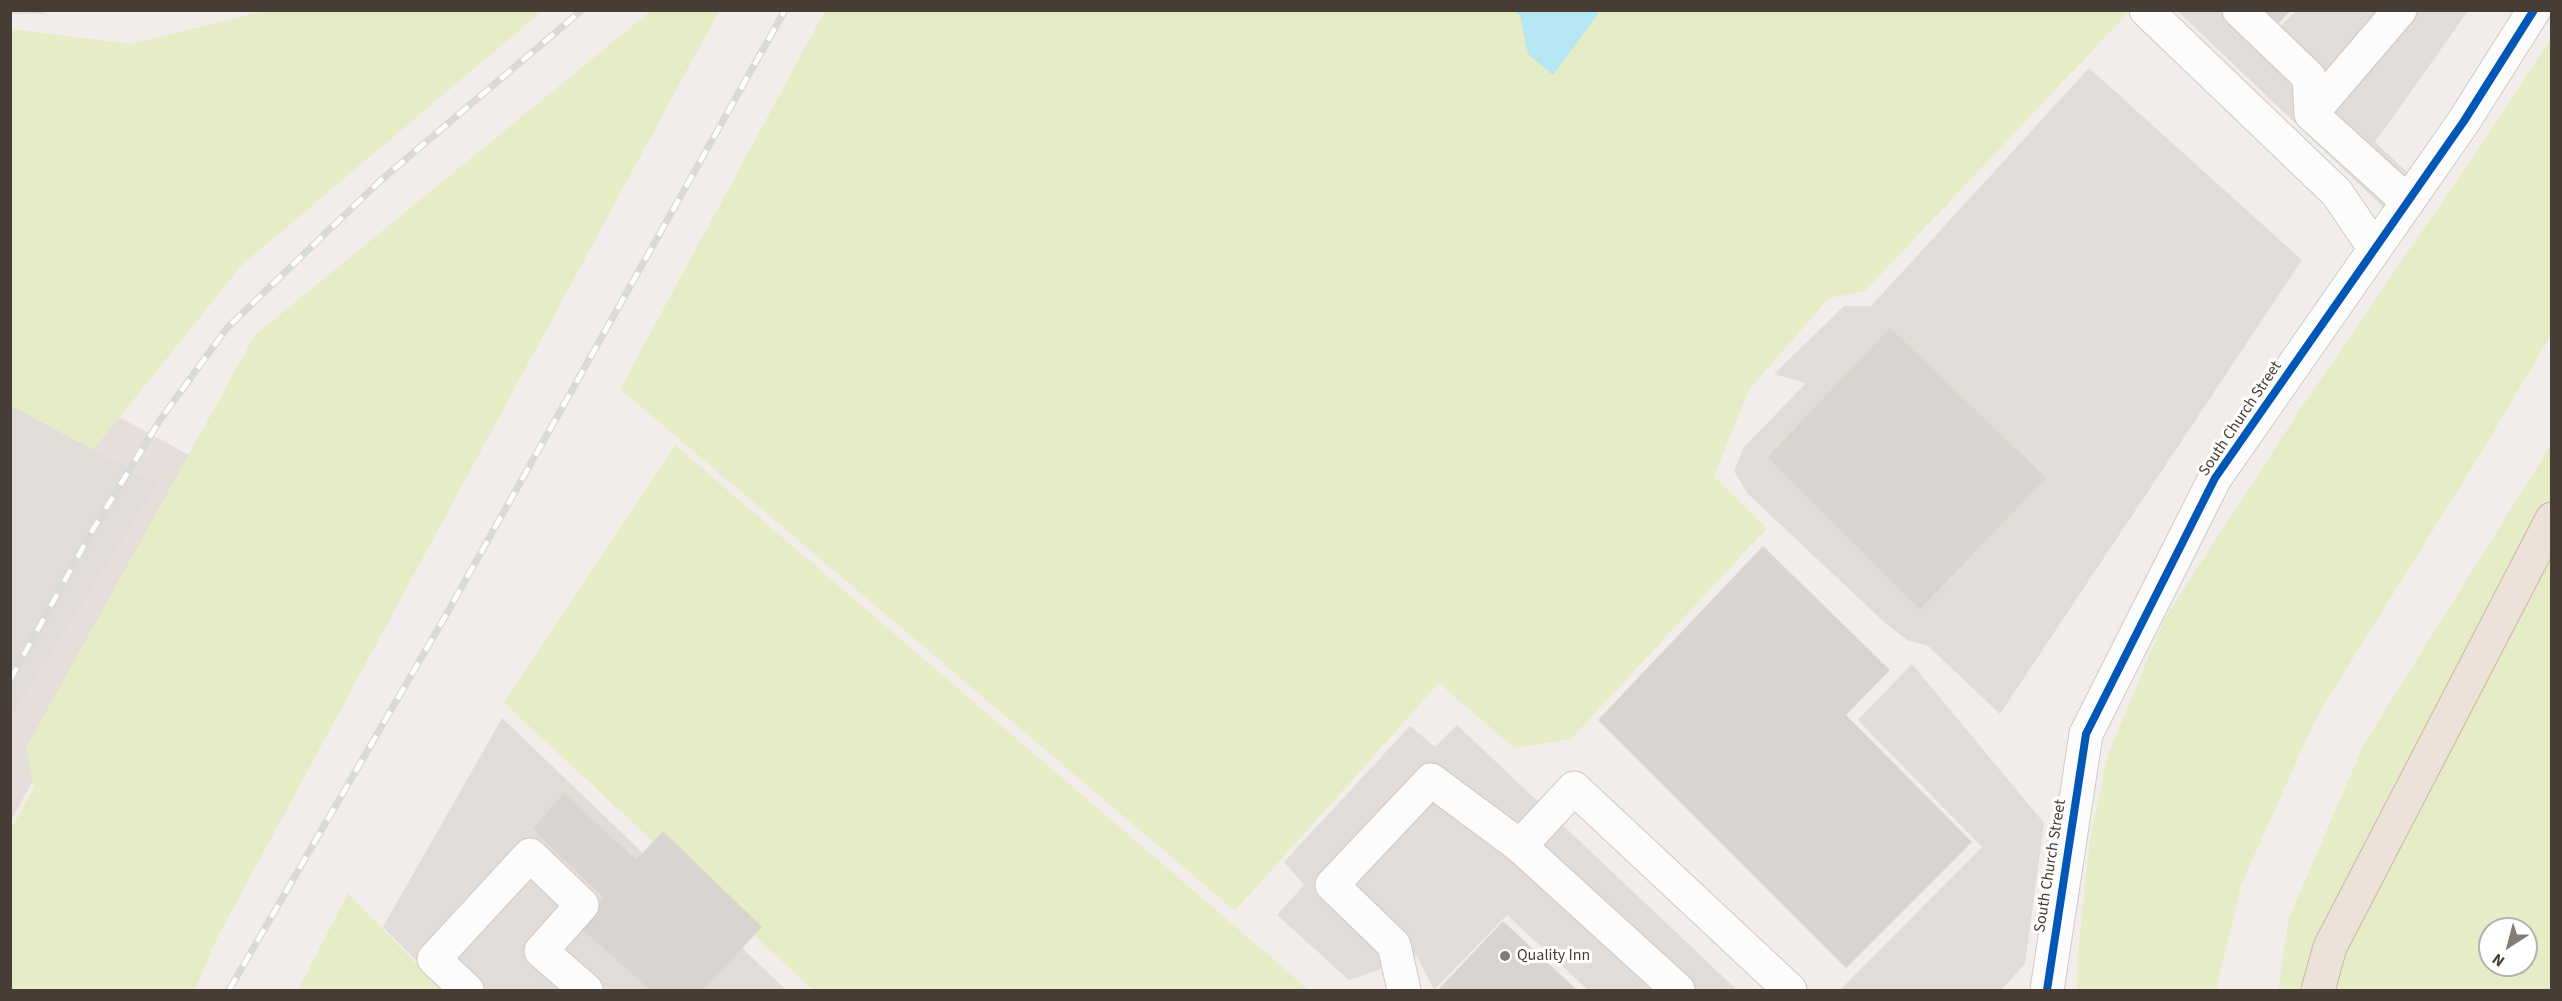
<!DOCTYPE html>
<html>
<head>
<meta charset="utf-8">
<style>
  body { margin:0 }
  #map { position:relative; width:2562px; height:1001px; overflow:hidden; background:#f2edea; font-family:"Source Sans 3",sans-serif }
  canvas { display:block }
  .frame { position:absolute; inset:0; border:12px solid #483d34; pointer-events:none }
  .north { position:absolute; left:2478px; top:917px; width:60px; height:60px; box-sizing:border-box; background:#fff; border:2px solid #b6b1ae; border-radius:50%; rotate:216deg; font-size:16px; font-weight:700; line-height:24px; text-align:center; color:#483d34 }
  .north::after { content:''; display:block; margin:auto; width:21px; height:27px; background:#847b74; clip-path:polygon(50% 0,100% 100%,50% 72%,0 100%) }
</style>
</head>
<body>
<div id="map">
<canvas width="2562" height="1001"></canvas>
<div class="frame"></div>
<div class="north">N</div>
</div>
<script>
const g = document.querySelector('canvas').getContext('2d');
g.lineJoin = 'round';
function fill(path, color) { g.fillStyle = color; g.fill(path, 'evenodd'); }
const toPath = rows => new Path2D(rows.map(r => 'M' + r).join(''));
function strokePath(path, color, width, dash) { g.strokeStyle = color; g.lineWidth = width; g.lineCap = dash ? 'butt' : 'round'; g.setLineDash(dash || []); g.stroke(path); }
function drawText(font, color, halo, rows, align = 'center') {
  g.font = font + ' "Source Sans 3",sans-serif'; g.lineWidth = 6; g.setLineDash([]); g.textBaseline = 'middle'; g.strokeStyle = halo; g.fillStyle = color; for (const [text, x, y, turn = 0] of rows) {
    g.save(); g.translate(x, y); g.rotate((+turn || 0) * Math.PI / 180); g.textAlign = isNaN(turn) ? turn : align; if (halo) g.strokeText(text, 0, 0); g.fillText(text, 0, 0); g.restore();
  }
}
const industrial = toPath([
  [11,359,204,463,11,821]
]);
const green = toPath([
  [652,10,719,11,216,940,195,990,11,990,11,829,34,787,26,748,255,335],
  [2125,10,2128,13,1865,291,1829,298,1749,390,1714,476,1767,528,1571,739,1514,748,1439,683,1235,911,620,389,825,11],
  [266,11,542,11,242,265,93,450,11,406,11,29,130,44],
  [2551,38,2551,335,2483,450,2317,716,2241,885,2216,990,2077,990,2077,964,2090,838,2108,754,2165,618,2303,405,2479,148],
  [675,445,1309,990,813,990,504,703],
  [2551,445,2551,990,2278,990,2289,918,2364,744],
  [2490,929,2526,929,2526,965,2490,965],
  [348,893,442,990,298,990]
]);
const parking = toPath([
  [2178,11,2252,11,2275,32,2296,11,2468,11,2375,142,2408,173,2383,207],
  [2089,68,2302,260,2000,714,1928,646,1907,640,1885,623,1747,493,1734,471,1744,447,1806,383,1774,374,1844,306,1871,306],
  [11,406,157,484,11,716],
  [1912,664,2044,823,2025,964,2001,990,1840,990,1982,847,1858,720],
  [502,718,786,990,446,990,383,927],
  [1457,725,1737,990,1588,990,1507,915,1434,990,1417,956,1349,980,1277,915,1304,885,1284,862,1410,726,1435,747]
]);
const water = toPath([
  [1515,11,1600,11,1553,75,1528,54,1520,16]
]);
const building = toPath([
  [2263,10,2290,10,2277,24,2263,10],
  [1890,329,2045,478,1920,608,1769,457,1890,329],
  [1763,547,1889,670,1845,715,1971,842,1846,967,1599,720,1763,547],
  [564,794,636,861,663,832,761,927,702,990,651,990,581,927,605,898,534,829,564,794],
  [1503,922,1576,990,1439,990,1503,922]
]);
const minor = toPath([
  [2146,10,2337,193,2375,249],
  [2239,10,2309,77,2311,114,2408,202],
  [2311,114,2400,10],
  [1520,846,1678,990],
  [467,990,434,959,530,855,582,905,541,951,586,990],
  [1404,990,1394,945,1332,885,1431,780,1520,846,1574,788,1790,990],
  [2047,990,2086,734,2215,478,2464,121,2534,10]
]);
const highway = toPath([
  [2318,990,2330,947,2552,519]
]);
const rail = toPath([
  [15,10,41,10],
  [10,680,92,531,160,420,227,328,380,181,582,10],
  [229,990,442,622,785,10]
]);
const cycleway = toPath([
  [2047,990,2086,734,2215,478,2464,121,2534,10]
]);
const markers = [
  [1505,956,6,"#847b74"]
];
const streetNames = [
  ["South Church Street",2241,419,-56],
  ["South Church Street",2051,866,-81]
];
const poiNames = [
  ["Quality Inn",1517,956]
];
fill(industrial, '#e5dedb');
fill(green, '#e5edc7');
fill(parking, '#e1dcd8');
fill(water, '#b5e6f4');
fill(building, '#dad4d0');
strokePath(building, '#dad4cf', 1.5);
strokePath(minor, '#cec9c5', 35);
strokePath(highway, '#ccb5a2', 35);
strokePath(minor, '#fdfcfc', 33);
strokePath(highway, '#ece2d9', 33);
strokePath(rail, '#d9d9d8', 7);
strokePath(rail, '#fff', 4.5, [14]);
strokePath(cycleway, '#0057b8', 8);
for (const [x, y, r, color] of markers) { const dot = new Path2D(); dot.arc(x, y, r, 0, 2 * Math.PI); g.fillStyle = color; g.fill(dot); strokePath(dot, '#fff', 2); }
drawText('16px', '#483d34', '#fff', streetNames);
drawText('16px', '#483d34', '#fff', poiNames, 'left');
</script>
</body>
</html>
